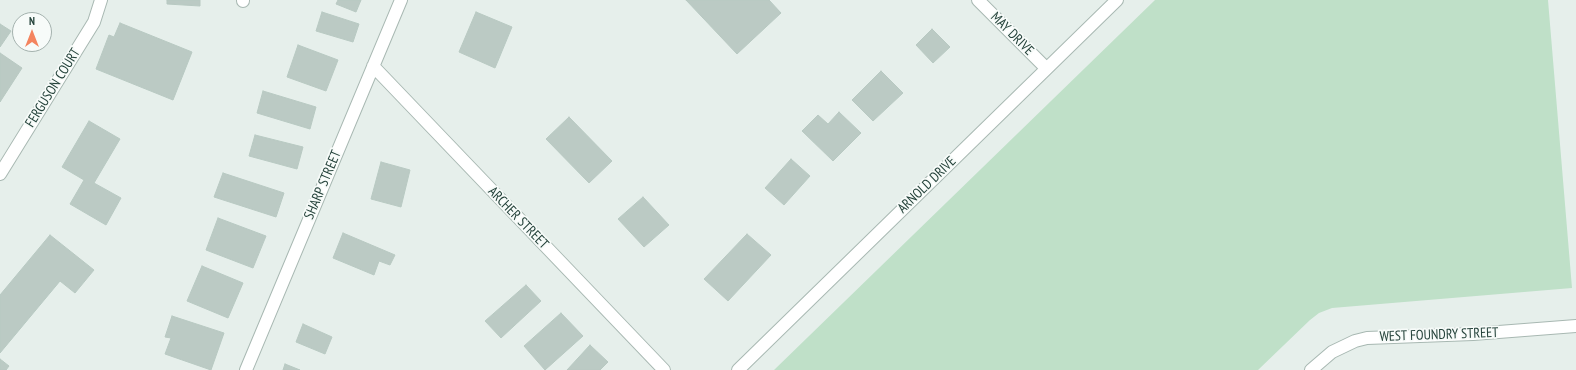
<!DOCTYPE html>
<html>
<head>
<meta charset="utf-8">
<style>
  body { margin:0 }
  #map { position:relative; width:1576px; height:370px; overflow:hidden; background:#e6efeb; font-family:"PT Sans Narrow",sans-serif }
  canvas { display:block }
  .north { position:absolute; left:12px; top:12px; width:40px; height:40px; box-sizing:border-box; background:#f7fbf9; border:1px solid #a3b1ad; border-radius:50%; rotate:0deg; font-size:11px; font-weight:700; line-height:16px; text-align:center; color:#24423a }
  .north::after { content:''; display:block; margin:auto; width:14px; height:18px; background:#f4845f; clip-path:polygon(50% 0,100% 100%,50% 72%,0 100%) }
</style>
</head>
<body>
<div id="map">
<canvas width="1576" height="370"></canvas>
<div class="north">N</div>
</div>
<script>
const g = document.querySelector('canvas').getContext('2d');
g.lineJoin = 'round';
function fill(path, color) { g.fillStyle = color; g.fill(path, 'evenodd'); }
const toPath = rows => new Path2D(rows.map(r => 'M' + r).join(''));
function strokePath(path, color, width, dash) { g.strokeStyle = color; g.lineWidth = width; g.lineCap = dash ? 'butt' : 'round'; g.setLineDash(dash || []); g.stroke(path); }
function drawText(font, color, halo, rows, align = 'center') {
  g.font = font + ' "PT Sans Narrow",sans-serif'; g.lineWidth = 3.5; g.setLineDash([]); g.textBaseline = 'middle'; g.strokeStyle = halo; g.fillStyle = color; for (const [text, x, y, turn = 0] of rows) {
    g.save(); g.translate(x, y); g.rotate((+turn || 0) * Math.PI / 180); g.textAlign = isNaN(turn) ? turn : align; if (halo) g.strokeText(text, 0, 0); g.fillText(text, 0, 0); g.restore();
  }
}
const green = toPath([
  [1155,0,1548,0,1572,288,1332,308,1319,313,1310,320,1258,370,774,370]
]);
const building = toPath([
  [167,0,200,0,200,6,167,4,167,0],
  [338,0,361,0,356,12,336,4,338,0],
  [686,0,769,0,781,13,737,54,686,0],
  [322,12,359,24,353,42,316,31,322,12],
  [476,12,512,27,495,68,459,52,476,12],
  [120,23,192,52,173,100,96,69,109,35,114,37,120,23],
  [0,24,11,31,0,47,0,24],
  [932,29,950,47,933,63,916,45,932,29],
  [298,45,338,60,326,91,287,77,298,45],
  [0,53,22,68,0,102,0,53],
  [881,71,903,93,873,121,852,100,881,71],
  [263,91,316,107,310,129,257,113,263,91],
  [839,112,861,133,833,161,802,131,818,115,828,124,839,112],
  [569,117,612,161,589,183,546,139,569,117],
  [89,121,120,139,94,183,121,198,106,225,70,204,84,180,62,167,89,121],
  [255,135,303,147,297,169,249,156,255,135],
  [791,159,810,176,784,205,765,188,791,159],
  [381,162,410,170,401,207,371,199,381,162],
  [223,173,284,193,276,217,214,197,223,173],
  [643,197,669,225,644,247,618,219,643,197],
  [218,218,266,236,253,268,206,250,218,218],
  [343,233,395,255,390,265,379,261,374,275,333,258,343,233],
  [747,234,771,255,728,301,704,279,747,234],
  [50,235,94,270,75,293,60,281,0,353,0,295,50,235],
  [202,266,243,283,228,318,187,301,202,266],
  [526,285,541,301,501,338,485,321,526,285],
  [561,313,583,336,545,370,524,346,561,313],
  [172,316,224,333,211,370,165,354,171,338,165,337,172,316],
  [303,324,332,337,325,354,296,342,303,324],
  [590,345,608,362,600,370,567,370,590,345],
  [0,359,9,366,6,370,0,370,0,359],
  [285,364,300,370,283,370,285,364]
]);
const minor = toPath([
  [978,0,1046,68],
  [243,1,243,0],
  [373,66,664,370],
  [0,174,94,22,101,0],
  [246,370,401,0],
  [738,370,1117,0],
  [1311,370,1332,352,1355,341,1367,338,1473,334,1576,326]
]);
const streetNames = [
  ["MAY DRIVE",1012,34,45],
  ["FERGUSON COURT",53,88,-58],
  ["SHARP STREET",323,185,-67],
  ["ARNOLD DRIVE",927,185,-44],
  ["ARCHER STREET",518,218,46],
  ["WEST FOUNDRY STREET",1439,335,-2]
];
fill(green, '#bfe0c8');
fill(building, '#bbcac4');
strokePath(building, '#b8c9c2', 1);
strokePath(minor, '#a8b8b2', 14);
strokePath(minor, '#fff', 12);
drawText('14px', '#24423a', '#f7fbf9', streetNames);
</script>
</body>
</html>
